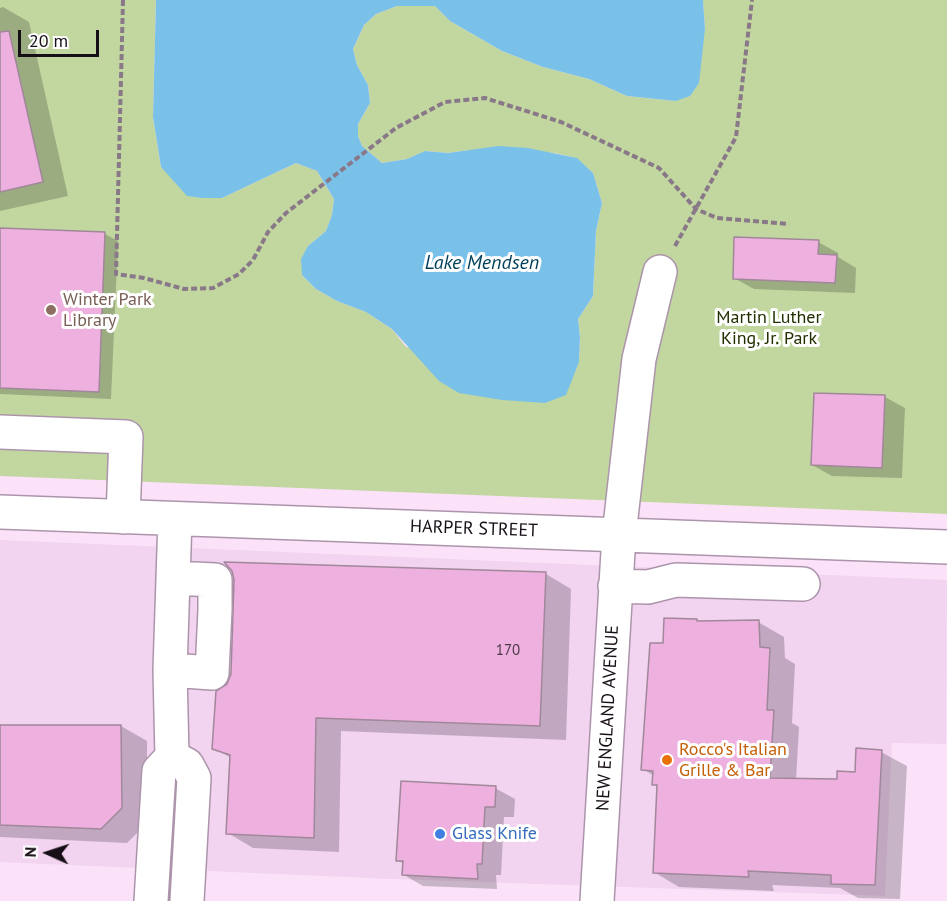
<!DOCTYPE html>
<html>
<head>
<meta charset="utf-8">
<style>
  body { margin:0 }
  #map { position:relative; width:947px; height:901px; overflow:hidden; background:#fbe2f9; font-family:"PT Sans",sans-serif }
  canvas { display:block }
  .north { position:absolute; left:18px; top:823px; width:60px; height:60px; -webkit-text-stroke:4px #fff; paint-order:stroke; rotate:273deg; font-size:16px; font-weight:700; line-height:24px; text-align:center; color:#170f17 }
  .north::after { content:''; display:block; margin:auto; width:21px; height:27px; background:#170f17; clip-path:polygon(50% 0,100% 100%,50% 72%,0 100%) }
  .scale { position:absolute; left:18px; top:30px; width:81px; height:27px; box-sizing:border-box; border:3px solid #170f17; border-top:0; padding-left:8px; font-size:18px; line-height:21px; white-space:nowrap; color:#170f17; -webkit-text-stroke:4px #fff; paint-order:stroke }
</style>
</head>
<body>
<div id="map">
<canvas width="947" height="901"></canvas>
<div class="north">N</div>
<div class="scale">20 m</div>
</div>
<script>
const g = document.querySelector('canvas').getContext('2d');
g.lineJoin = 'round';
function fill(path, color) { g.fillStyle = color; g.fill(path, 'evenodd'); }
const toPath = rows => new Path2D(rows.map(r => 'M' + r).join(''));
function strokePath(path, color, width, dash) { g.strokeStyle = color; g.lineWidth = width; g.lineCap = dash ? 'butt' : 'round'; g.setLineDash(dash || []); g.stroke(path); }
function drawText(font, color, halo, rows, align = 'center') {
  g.font = font + ' "PT Sans",sans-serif'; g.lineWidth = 6; g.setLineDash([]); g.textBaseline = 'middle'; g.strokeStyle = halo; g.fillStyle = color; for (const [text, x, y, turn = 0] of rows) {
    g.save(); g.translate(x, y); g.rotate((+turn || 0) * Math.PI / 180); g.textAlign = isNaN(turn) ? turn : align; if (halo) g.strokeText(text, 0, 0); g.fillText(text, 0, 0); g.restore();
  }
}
const built = toPath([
  [0,540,947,580,946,744,892,743,885,896,393,879,0,862]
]);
const green = toPath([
  [0,0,156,0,153,117,161,167,222,198,296,163,317,171,334,199,332,215,326,231,308,246,302,275,316,289,337,301,366,312,392,329,406,347,579,362,580,337,578,319,593,296,596,231,602,203,593,173,576,158,555,153,470,150,448,153,426,151,407,159,382,163,362,146,358,136,358,124,370,103,368,85,357,65,353,49,364,25,376,14,397,6,435,6,450,21,502,51,543,67,589,79,627,96,676,101,705,29,703,0,947,0,947,514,0,476]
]);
const water = toPath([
  [156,0,703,0,705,29,699,83,690,96,676,101,627,96,589,79,543,67,502,51,450,21,435,6,397,6,376,14,364,25,353,49,357,65,368,85,370,103,358,124,358,136,362,146,382,163,407,159,425,151,448,153,498,146,528,148,577,158,593,173,602,203,596,231,593,296,578,319,580,337,579,362,566,395,545,403,502,400,459,393,439,381,392,329,366,312,337,301,316,289,302,275,301,259,308,246,326,231,332,215,334,199,317,171,296,163,222,198,202,198,187,196,161,167,153,117]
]);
const shadow = toPath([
  [3,7,29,22,68,196,0,211,0,8],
  [0,229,105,234,118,241,111,399,0,394],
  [818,242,838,253,838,257,856,268,855,293,754,289,734,278],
  [885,397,905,408,902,478,832,476,812,465],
  [546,574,571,589,566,740,341,731,339,852,253,848,228,833,231,758,214,748],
  [697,621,700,623,758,622,784,637,785,658,795,664,792,723,799,727,796,780,838,781,857,773,881,752,907,766,900,899,858,898,840,888,772,885,774,891,679,887,654,872,658,787,653,784,654,776,643,769,665,645],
  [121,726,147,741,147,823,127,843,0,837,0,727],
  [495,788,515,799,514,817,504,817,501,875,496,875,497,889,423,886,404,875,404,864,397,860]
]);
const building = toPath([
  [9,31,43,182,0,192,0,32,9,31],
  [0,228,105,232,99,392,0,388,0,228],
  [734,237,819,240,818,254,837,255,835,283,733,279,734,237],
  [814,393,885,395,882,468,811,465,814,393],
  [224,562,546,572,540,726,316,718,314,838,226,834,230,755,212,749,216,691,227,684,231,674,234,580,232,571,224,562],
  [664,618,697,619,697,621,759,620,760,647,770,648,767,710,774,710,770,778,837,779,837,771,855,772,856,748,882,750,875,885,831,884,831,875,748,871,749,877,653,873,657,785,652,785,653,771,641,770,650,643,663,643,664,618],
  [0,725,121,725,122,808,101,829,0,825,0,725],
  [401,781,496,786,495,807,485,807,482,864,477,864,478,879,402,875,403,861,396,861,401,781]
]);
const path = toPath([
  [123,0,116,274,144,278,184,289,213,288,239,274,253,260,268,232,286,213,396,128,445,102,485,98,561,122,659,168,696,209,717,218,789,224],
  [675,246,736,137,752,0]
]);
const minor = toPath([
  [0,432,126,437,123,517],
  [0,512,947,547],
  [615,586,648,587,676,580,803,584],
  [170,670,212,673,215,610,215,580,173,578],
  [172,757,187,765,194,778,187,901],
  [151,901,159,771,172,757,170,670,175,519],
  [597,901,619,535,639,359,660,272]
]);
const markers = [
  [51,310,6,"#8d6e63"],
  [667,760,6,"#e8710a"],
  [440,834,6,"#3f7fe0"]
];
const numberNames = [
  ["170",508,651]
];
const educationNames = [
  ["Winter Park",63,300],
  ["Library",63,321]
];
const parkNames = [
  ["Martin Luther",769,318],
  ["King, Jr. Park",769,339]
];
const streetNames = [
  ["HARPER STREET",474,529,2],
  ["NEW ENGLAND AVENUE",608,718,-87]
];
const foodNames = [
  ["Rocco's Italian",679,750],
  ["Grille & Bar",679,771]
];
const shopNames = [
  ["Glass Knife",452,834]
];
const waterNames = [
  ["Lake Mendsen",482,263]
];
fill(built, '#f2d3f0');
fill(green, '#c2d7a0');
fill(water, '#7ac1e9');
fill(shadow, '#0003');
fill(building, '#eeb1df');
strokePath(building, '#a1879a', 1.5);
strokePath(minor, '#ac95ab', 36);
strokePath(path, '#897888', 4, [6, 3]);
strokePath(minor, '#fff', 33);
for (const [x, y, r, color] of markers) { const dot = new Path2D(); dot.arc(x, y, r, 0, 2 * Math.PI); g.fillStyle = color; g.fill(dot); strokePath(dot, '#fff', 2); }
drawText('15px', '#4d3849', null, numberNames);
drawText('18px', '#785e54', '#fff', educationNames, 'left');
drawText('18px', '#212f00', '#fff', parkNames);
drawText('18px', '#170f17', '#fff', streetNames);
drawText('18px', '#c56008', '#fff', foodNames, 'left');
drawText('18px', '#366cbe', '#fff', shopNames, 'left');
drawText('italic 20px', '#003f59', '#fff', waterNames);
</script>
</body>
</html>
